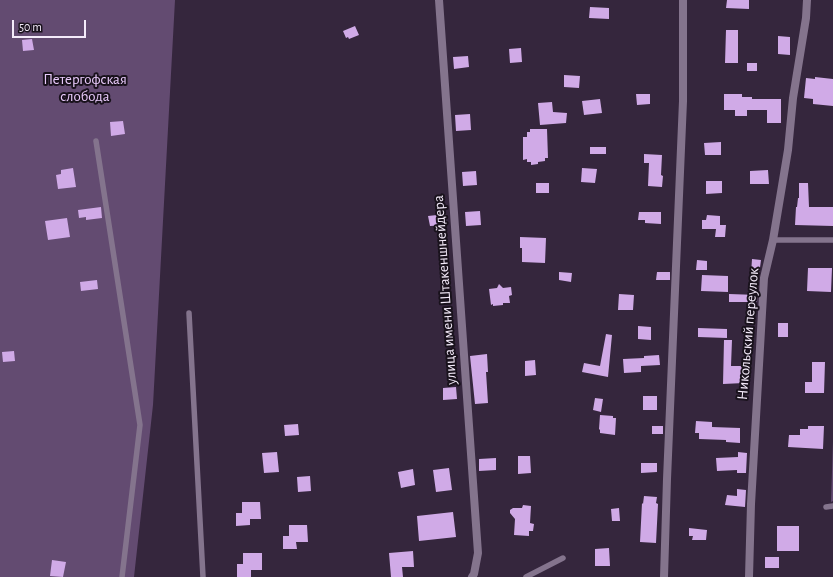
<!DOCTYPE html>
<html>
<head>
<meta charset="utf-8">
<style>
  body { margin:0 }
  #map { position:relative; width:833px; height:577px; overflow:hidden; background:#35263d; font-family:"Alegreya Sans",sans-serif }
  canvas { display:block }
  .scale { position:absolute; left:12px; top:20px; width:74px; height:18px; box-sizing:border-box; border:2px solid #f4ebfa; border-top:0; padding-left:5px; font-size:12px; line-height:14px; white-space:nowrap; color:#f4ebfa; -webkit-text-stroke:3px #19121c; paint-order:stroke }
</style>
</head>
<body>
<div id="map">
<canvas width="833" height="577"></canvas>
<div class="scale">50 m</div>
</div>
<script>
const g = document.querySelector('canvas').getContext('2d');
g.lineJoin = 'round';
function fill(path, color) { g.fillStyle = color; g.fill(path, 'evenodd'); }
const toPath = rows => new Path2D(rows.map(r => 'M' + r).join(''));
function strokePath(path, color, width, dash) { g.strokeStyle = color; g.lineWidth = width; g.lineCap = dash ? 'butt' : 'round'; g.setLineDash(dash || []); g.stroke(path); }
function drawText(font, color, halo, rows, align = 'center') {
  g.font = font + ' "Alegreya Sans",sans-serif'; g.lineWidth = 4; g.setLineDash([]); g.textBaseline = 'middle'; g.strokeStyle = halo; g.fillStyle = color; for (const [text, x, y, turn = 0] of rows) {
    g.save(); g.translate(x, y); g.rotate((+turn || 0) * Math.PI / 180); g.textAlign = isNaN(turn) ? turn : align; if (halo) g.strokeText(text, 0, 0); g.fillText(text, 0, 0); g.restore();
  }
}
const green = toPath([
  [0,0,175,0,153,405,134,577,0,577],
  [833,441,833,501,831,502]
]);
const building = toPath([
  [727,0,749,0,749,9,726,8],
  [590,7,609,8,609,19,589,18],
  [355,26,359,35,349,39,348,37,346,38,343,31],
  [726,30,738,30,738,63,725,63],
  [778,36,790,37,790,55,778,54],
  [32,39,34,50,23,51,22,40],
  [521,48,522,62,510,63,509,49],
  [468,56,469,67,454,69,453,57],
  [747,63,757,63,757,71,747,71],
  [564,75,580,76,579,88,564,87],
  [815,77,833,79,833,106,813,104,813,99,804,98,806,78,815,79],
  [636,94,650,94,650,104,637,105],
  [724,94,742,94,742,97,752,97,752,99,781,99,781,123,767,123,767,110,747,110,747,116,735,116,735,110,724,110],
  [600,99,602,113,584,115,582,101],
  [552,102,553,112,567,113,566,123,540,125,538,103],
  [470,114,471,130,456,131,455,115],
  [123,121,125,134,111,136,110,122],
  [530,129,547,129,548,158,545,158,545,161,538,162,538,164,531,165,531,162,527,162,527,159,523,160,523,137,527,137,527,132,530,132],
  [721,142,721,155,705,155,704,143],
  [590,147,606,147,606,154,590,154],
  [644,154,662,155,661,175,663,176,662,187,648,186,649,163,644,163],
  [73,168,76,187,58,189,56,175,61,174,61,170],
  [582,168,597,169,595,183,581,182],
  [768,170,769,184,750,184,750,171],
  [476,171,477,185,463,186,462,172],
  [706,181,722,181,722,193,706,194],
  [536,183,549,183,549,193,536,193],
  [799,183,808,183,809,207,833,207,833,226,795,225,796,207,797,207,798,198,799,198],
  [101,207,102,218,86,220,86,217,79,218,78,210],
  [480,211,481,225,466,226,465,212],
  [639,212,661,212,661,224,645,223,645,220,638,220],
  [446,214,447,225,430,226,428,216],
  [707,215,720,216,720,225,726,225,725,237,715,237,716,229,702,229,702,220,706,220],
  [67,218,70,237,48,240,45,221],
  [520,237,546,238,545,263,522,262,522,248,520,248],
  [752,259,761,260,759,275,751,274],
  [697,260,707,261,707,270,696,270],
  [808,268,832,268,831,292,807,291],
  [559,272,572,273,571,282,559,280],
  [657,272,670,272,670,280,656,280],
  [702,275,728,276,728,292,701,291],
  [97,280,98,289,81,291,80,282],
  [499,284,503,288,511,287,512,295,509,296,510,303,503,303,503,305,493,306,493,304,491,305,489,289,497,288],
  [619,294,634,295,633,310,618,310],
  [729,294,758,295,757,302,729,302],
  [778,323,788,323,788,337,778,337],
  [638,326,651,327,651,340,638,339],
  [698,328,727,329,727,338,698,337],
  [606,334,612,335,608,377,582,372,584,363,600,366],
  [724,340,732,340,731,366,744,366,744,383,723,384],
  [14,351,15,361,3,362,2,352],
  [487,354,488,372,486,372,488,403,475,404,470,356],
  [659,355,660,365,641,366,641,372,624,373,623,359,644,358,644,356],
  [535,360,536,375,525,376,525,361],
  [812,362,825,362,824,393,805,393,805,382,812,382],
  [456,387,457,399,443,400,443,388],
  [643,396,657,396,657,410,643,410],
  [595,398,603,399,601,412,593,410],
  [600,415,613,416,613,418,616,418,615,435,600,433,600,430,599,429],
  [696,421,712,422,712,427,740,428,740,443,726,442,726,440,699,439,699,433,695,433],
  [298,424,299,435,285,436,284,425],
  [652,426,663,426,663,434,652,434],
  [808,426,824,426,823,449,788,447,789,435,800,435,800,429,808,429],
  [277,452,279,472,264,473,262,453],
  [738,452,747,453,746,473,737,473,737,470,717,471,716,458,738,457],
  [518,456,530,456,531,473,518,474],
  [496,458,496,470,479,471,479,459],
  [641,463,657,463,657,472,641,473],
  [449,468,452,490,436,492,433,470],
  [413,469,415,485,401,488,398,472],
  [310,476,311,491,298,492,297,477],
  [737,489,746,490,745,507,725,505,727,495,737,496],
  [644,496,657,497,656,503,658,504,656,543,640,542,642,503,643,504],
  [242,502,260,502,261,519,250,519,250,525,236,526,236,513,242,513],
  [523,505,531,506,530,523,534,524,533,531,529,531,529,536,514,535,515,519,510,513,510,510,513,508,522,508],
  [619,508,620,521,612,521,611,509],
  [453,512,456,537,419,541,417,516],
  [289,525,307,525,308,542,296,542,297,549,283,549,283,536,289,536],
  [777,526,799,526,799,551,777,551],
  [689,528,707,530,706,540,692,540,693,536,689,536],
  [609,548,610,566,595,566,595,549],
  [413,551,414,567,402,567,403,577,391,577,389,553],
  [243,553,262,553,262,570,251,570,251,577,237,577,237,564,243,564],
  [765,557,779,557,779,568,765,568],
  [52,560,66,562,63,577,50,576]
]);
const service = toPath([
  [96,141,140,425,122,577],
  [773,240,833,240],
  [189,313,203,577],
  [826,507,833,506],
  [526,577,563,558]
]);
const minor = toPath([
  [439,0,478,553,474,574,472,577],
  [749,577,751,504,764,278,773,240,788,150,793,98,806,18,807,0]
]);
const tertiary = toPath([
  [664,577,667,479,683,101,683,0]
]);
const parkNames = [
  ["Петергофская",85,79],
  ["слобода",85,96]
];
const streetNames = [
  ["улица имени Штакеншнейдера",445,290,-94],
  ["Никольский переулок",748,334,-85]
];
fill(green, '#634b71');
fill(building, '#d0aae7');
strokePath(service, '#84748d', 5.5);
strokePath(minor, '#84748d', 8);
strokePath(tertiary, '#84748d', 8);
drawText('15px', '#e9cafb', '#19121c', parkNames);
drawText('15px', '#f4ebfa', '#19121c', streetNames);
</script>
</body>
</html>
